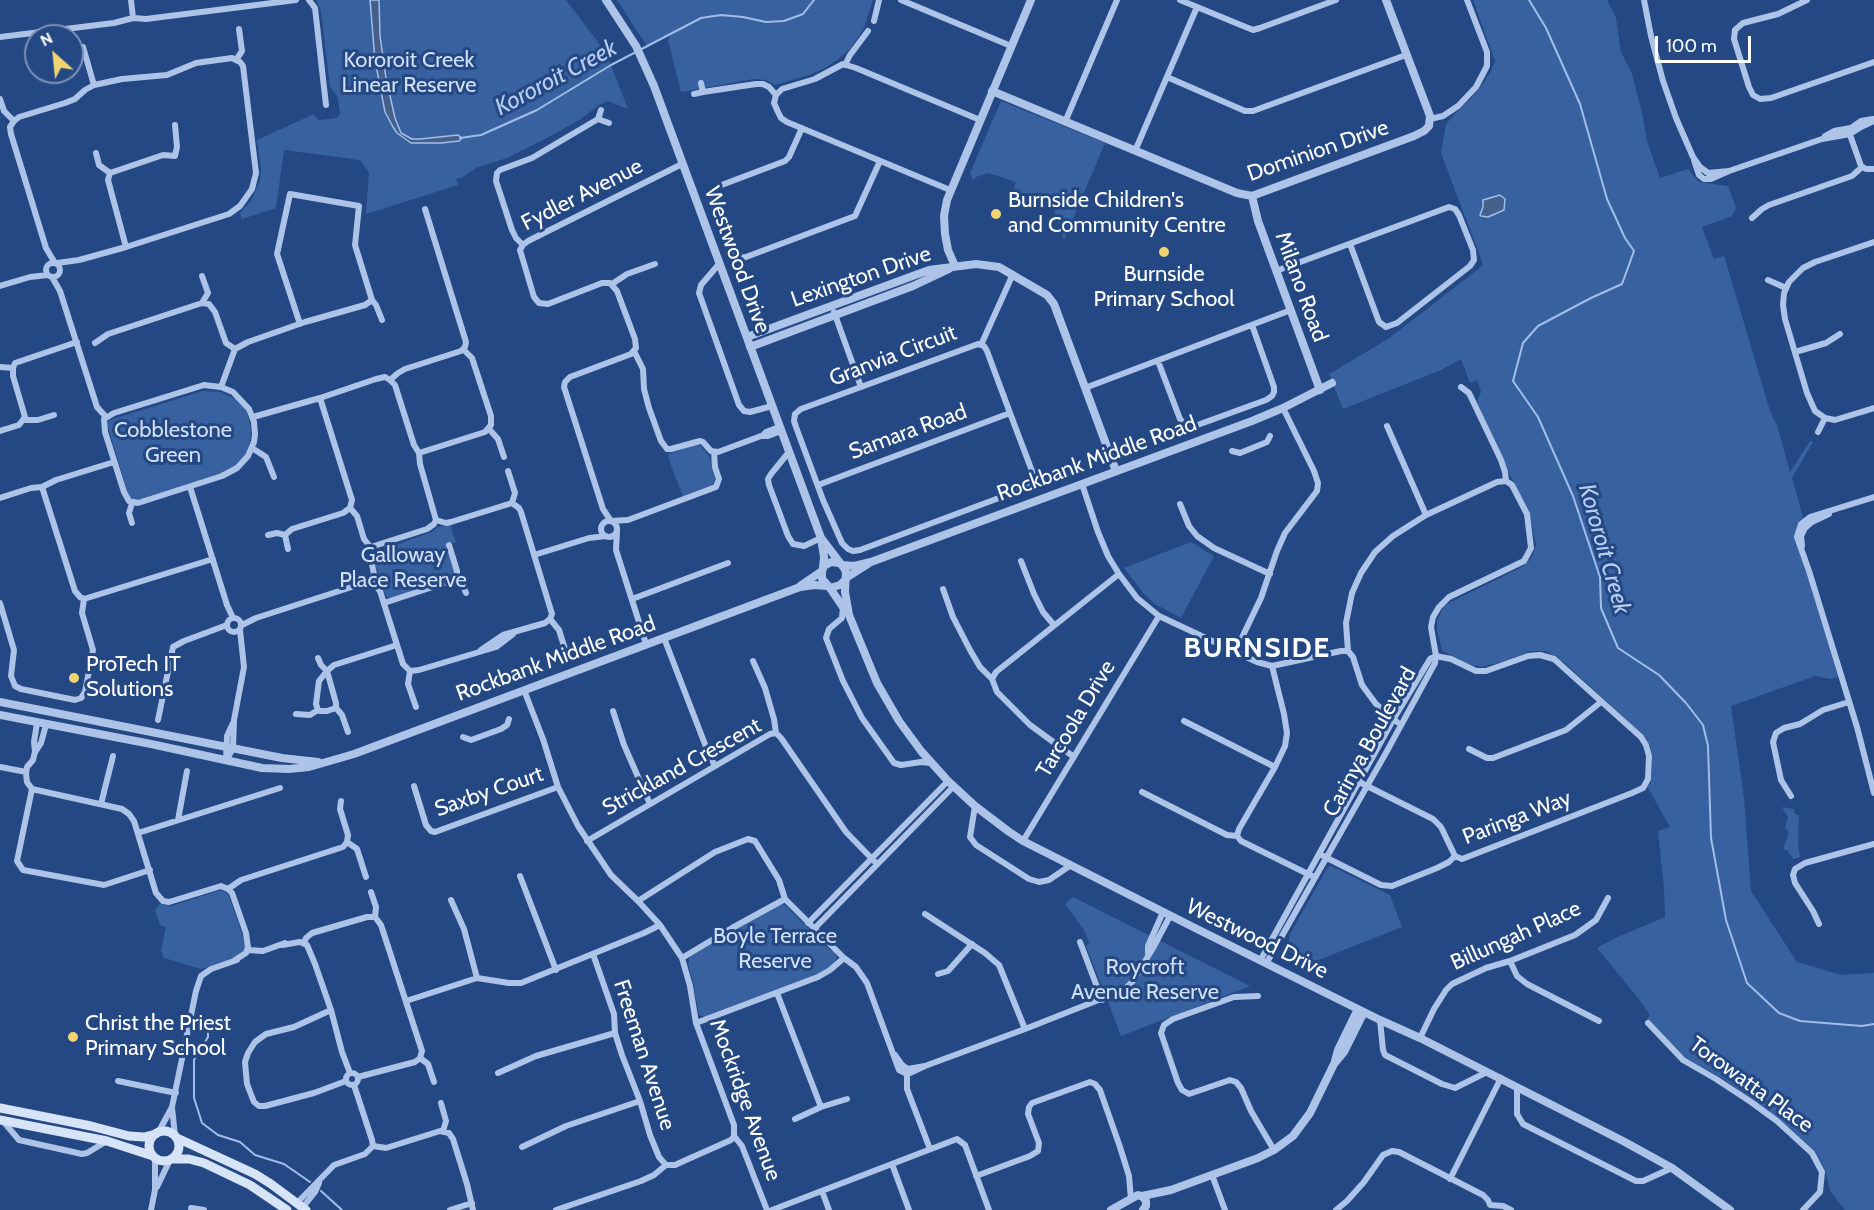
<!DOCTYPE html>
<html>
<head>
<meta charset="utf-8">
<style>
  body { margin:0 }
  #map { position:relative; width:1874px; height:1210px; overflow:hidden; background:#244884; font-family:Cabin,sans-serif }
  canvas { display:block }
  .north { position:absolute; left:24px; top:24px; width:60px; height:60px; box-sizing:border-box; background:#244884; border:2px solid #7c91b5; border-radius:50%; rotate:333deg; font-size:16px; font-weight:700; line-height:24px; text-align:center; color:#fff }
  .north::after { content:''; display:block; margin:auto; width:21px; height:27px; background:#f2d571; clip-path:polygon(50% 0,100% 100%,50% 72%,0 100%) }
  .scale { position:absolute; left:1655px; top:36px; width:96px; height:27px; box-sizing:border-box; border:3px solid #fff; border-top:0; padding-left:8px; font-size:18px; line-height:21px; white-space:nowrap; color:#fff; -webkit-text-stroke:4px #244884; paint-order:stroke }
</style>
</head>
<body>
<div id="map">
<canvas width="1874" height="1210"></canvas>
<div class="north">N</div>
<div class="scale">100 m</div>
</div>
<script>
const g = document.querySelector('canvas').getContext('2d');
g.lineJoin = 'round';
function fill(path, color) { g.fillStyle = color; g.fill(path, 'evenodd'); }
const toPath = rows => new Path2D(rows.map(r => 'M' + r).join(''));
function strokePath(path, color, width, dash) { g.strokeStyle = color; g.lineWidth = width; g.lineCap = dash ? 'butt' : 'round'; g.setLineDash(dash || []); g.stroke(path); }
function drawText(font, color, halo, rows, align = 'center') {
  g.font = font + ' Cabin,sans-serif'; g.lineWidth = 6; g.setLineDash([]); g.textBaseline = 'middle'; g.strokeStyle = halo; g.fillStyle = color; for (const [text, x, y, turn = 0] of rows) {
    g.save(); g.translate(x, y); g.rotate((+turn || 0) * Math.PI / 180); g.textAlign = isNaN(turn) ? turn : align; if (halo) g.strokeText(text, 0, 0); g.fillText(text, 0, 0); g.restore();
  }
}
const green = toPath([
  [316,0,566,0,598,42,611,65,628,109,608,101,599,105,581,119,545,139,507,158,476,168,461,178,456,179,458,185,366,214,369,173,360,160,284,150,276,208,242,219,240,213,251,201,260,181,261,168,257,140,314,114,314,116,319,120,337,118,340,114,338,97,330,87,321,11],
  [617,0,873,0,864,28,850,49,837,60,825,68,809,75,775,85,766,80,754,79,681,92,668,40,671,33,647,46],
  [1473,0,1607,0,1616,18,1621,52,1632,74,1642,113,1647,141,1660,178,1688,169,1699,182,1728,186,1736,208,1732,216,1702,227,1714,259,1724,256,1726,262,1770,411,1778,428,1790,472,1810,441,1813,442,1792,478,1803,517,1797,525,1795,536,1838,677,1831,679,1815,676,1731,706,1744,798,1751,891,1797,962,1841,975,1874,973,1874,1210,1845,1210,1830,1191,1825,1170,1816,1152,1791,1129,1724,1079,1681,1056,1647,1018,1650,1015,1638,998,1597,948,1613,939,1665,917,1664,889,1658,831,1670,827,1647,786,1651,783,1652,770,1651,748,1646,738,1566,664,1546,651,1530,651,1502,662,1481,667,1464,663,1442,650,1437,630,1437,620,1445,605,1524,566,1532,557,1536,545,1529,511,1510,475,1477,402,1481,392,1477,380,1470,383,1461,359,1441,370,1343,409,1329,374,1388,339,1481,267,1483,264,1441,153,1446,124,1452,117,1477,92,1490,73,1495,61],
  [1001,101,1105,143,1064,240,1051,201,1041,204,1043,199,1035,198,1029,210,1008,202,1016,182,989,173,978,176,973,180,970,173],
  [203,391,221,392,237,400,246,410,251,428,250,442,245,455,235,466,222,473,137,500,131,498,128,494,107,424,110,420,116,418],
  [695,445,700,445,708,455,711,461,715,479,712,486,683,496,670,463,668,454],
  [450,525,456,542,446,546,455,570,454,578,392,599,388,598,377,581,378,573,374,559,376,552,432,532,438,527],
  [1191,542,1214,556,1181,618,1155,604,1144,594,1124,568],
  [1782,807,1794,809,1795,815,1799,815,1798,844,1800,857,1793,859,1787,850,1783,849,1789,832,1785,828,1788,817],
  [1331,866,1390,895,1402,927,1311,963,1288,951,1289,936,1327,868],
  [221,890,228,894,245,942,246,946,243,953,228,960,201,969,164,958,161,951,166,927,160,925,155,910,160,904,171,906],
  [1073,897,1250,986,1121,1036,1086,946,1089,943,1084,930,1065,904],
  [781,904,786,906,830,950,834,951,837,957,834,964,817,975,705,1017,699,1015,693,983,688,964,690,957,733,929]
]);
const water = toPath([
  [370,0,379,0,380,36,386,78,395,118,401,133,412,139,420,139,458,135,462,138,459,141,441,143,411,143,397,133,393,127,385,112,375,60,370,0],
  [1500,195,1505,199,1504,210,1488,217,1481,216,1480,215,1483,207,1483,200,1500,195]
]);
const stream = toPath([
  [1529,0,1546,28,1580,104,1607,199,1625,238,1634,251,1622,284,1591,298,1538,326,1523,343,1513,381,1538,417,1573,496,1600,577,1601,608,1618,648,1659,675,1686,703,1703,725,1708,746,1711,838,1726,920,1747,983,1779,1013,1800,1021,1862,1026,1874,1024],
  [460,138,481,135,537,110,611,65,701,18,721,15,743,17,766,22,784,21,803,14,814,0],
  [208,1026,208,1037,194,1060,194,1098,202,1123,218,1135,240,1142,255,1155,284,1164,310,1182],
  [321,1191,342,1210]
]);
const minor = toPath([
  [131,0,133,18],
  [309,0,315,8,326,105],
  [901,0,1011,46],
  [1180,0,1253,30,1260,28,1336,0],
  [1644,0,1651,36,1663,81,1676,118,1693,157,1700,167,1708,173,1729,171],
  [1807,0,1778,14,1743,23,1735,30,1734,39,1749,87,1753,95,1760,99,1771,98,1874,62],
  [874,21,879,0],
  [0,37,114,23,133,18,146,19,296,0],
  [83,47,94,85],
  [236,60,242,51,239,29],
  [845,65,850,55,868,31],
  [1167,77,1245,111,1253,111,1406,55],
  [703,92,756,84,763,84,769,87,776,95],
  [694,94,703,92,701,83],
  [0,99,4,111,14,121],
  [601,110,598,119,609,123],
  [1430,119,1443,116,1458,106,1476,87,1487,66,1487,52,1467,0],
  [14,121,19,117,65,103,75,99,85,90,94,85,122,79,167,75,196,63,232,58,240,62,243,66,256,173,252,189,240,206,229,214,126,247,79,260,57,263],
  [14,121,10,127,11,134,46,248,55,263],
  [1065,122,1117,0],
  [802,128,789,157,785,161,719,186,713,192,712,198,730,247,733,254,739,258,746,257,855,216,880,161],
  [1849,132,1861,166,1866,169,1874,169],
  [1825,136,1834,131,1851,128,1861,121,1873,119],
  [1135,151,1197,7],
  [96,153,99,165,110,173],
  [1694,160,1699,175,1704,179,1711,179,1729,171,1822,139,1850,134,1861,127,1874,121],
  [950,190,787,122,781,118,778,112,774,103,776,95,782,89,815,79,843,64,856,68,980,120],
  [1752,218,1762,209,1769,205,1852,176,1862,167],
  [1874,242,1815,262,1803,268,1789,282,1784,293,1783,305,1785,319,1807,393,1815,411,1825,418,1835,420,1874,408],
  [523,245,516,238,512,230,496,181,497,173,500,170,532,158,598,119],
  [126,247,108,180,110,173,163,155,175,156,177,147,175,125],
  '46 270a7 7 0 1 1 14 0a7 7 0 1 1-14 0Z',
  [719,264,701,285,699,293,739,405,744,411,750,412,772,406],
  [1276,271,1449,207,1455,209,1459,215,1473,250,1474,260,1470,266,1397,323,1386,327,1379,322,1350,244],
  [52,277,60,291,97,407,106,417],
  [1768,280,1786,288],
  [612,284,627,274,655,264],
  [0,286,30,277,48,275],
  [202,303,208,293,202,276],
  [834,312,861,387],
  [300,324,277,254,290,194,359,206,355,245,372,300,376,305,382,320],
  [95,343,108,334,202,303,209,304,215,312,226,343,235,349],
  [978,344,984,346,987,351,1010,413,1032,471,1033,481,1031,486,860,550,853,551,848,549,842,543,823,500,796,427,794,421,795,414,801,409,978,344],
  [981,345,1013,274],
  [634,351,643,369,644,389,649,408,661,441,667,449,671,449,700,441,703,442,711,451,718,452,761,436,768,436,781,431],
  [1795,352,1826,343,1840,334],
  [1158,361,1180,419,1187,427,1192,427,1266,400,1272,396,1274,392,1274,387,1252,325],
  [0,367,13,368],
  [390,380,398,373,405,369,461,351,465,347,466,342,425,209],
  [204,385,221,387,233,392,249,409,254,422,255,434,254,442,248,456,237,468,222,476,138,503,129,501,124,492,105,432,104,419,114,413,204,385],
  [221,387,235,349,248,342,305,322,365,305,372,300],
  [1085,388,1291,310],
  [24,420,38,420,54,415],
  [1387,426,1426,515],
  [489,429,498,439,504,457],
  [0,431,19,425,25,417,13,376,13,368,15,363,77,342],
  [1818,432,1825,418],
  [762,436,766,432,779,427],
  [252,448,266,457,274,477],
  [1232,451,1240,453,1267,442,1270,436],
  [789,452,771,474,768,479,769,485,788,536,793,544,804,546,821,538],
  [419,453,485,432,491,425,491,416,472,358,463,349],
  [508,471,515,493,512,503],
  [1082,484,1098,532,1108,556,1119,574,1137,598,1159,616,1257,662,1272,666,1341,651,1348,651],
  [818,485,1010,413],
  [42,487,75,591,80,597,84,599,213,559],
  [190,487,227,605,233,618],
  [1874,497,1810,517,1801,524,1797,537,1809,571,1857,727,1874,793],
  [0,498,31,488,42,487,56,480,114,462],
  [1180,504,1189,526,1197,536,1214,548,1270,574],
  [350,508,357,516,364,539,372,549],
  [436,520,446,523,451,522,512,503,519,508,521,512,552,614,550,619,545,623,503,635,481,650],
  [611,521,603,509,564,387,565,382,570,377,631,354,636,348,635,339,617,291,610,283,602,283,548,304,539,303,534,297,520,250,523,245,528,241,682,164],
  [611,521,628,520,716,487,719,479,715,467,714,452],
  '601 529a8 8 0 1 1 16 0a8 8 0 1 1-16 0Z',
  [132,523,129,513,132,503],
  [617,531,616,550,646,644],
  [268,535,277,533,285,535],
  [449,545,457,571,457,579,464,588,466,593],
  [1802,546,1801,536,1805,528,1812,522,1829,514],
  [288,549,285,535,292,529,343,513,350,508,352,500,320,398],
  [534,555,589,538,606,536],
  [1021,561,1034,594,1043,612,1054,625],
  [371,580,380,591,403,664,410,671,419,670,496,647,513,634],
  [943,589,953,617,970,650,980,667,992,679],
  [632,599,728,563],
  [0,603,14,650,11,676,15,686,21,689,75,700,81,698,85,692,93,650,82,613,84,599],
  [384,603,457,579],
  [843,607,842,618,829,629,826,638,843,681,862,718,894,763,901,765,921,762,931,763],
  '227 625a7 7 0 1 1 14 0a7 7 0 1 1-14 0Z',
  [550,619,559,630,565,649],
  [242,625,256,618,367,582,374,574,370,555,374,546,427,529,434,524,436,520,420,464,419,453,414,445,395,385,390,380,385,377,376,379,320,398,253,417],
  [664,638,708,752,715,766],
  [1235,652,1261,598,1277,551,1285,533,1317,491,1318,483,1314,471,1283,408],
  [318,658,321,665,327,671,336,703,336,708,327,711,320,711,318,710,316,704,319,681,327,671,334,665,397,645],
  [753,661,765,688,774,719,776,733],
  [1272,666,1284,714,1287,733,1285,746,1275,767,1239,829,1237,836,1241,841,1312,876],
  [410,671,408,684,416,707],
  [524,690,543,739,558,787,578,826,611,875,638,901,660,925,682,958,690,986,696,1023,734,1125,734,1136,742,1146,767,1210],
  [336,708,342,715,348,732],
  [613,711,624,745,650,804],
  [296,714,310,715,318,710],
  [158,720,173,647,184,641,227,625],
  [1184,721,1275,767],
  [1397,722,1376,704,1362,685,1353,657,1348,651,1346,623,1352,593,1361,573,1375,552,1393,536,1426,515,1497,482,1506,481],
  [46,725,41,743,35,752,33,760,27,767,26,774,27,782,32,789,122,809,129,814,134,821,156,893,163,901,169,902,221,886,228,889,232,893,246,933,248,947,246,953,235,960],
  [463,737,471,740,501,729,507,725,509,719],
  [1469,749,1487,758,1493,758,1566,730,1601,702],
  [35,751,34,742,37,723],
  [1074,757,1030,725,997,692,992,679,996,672,1119,574],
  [226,760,227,736,233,723],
  [226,761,233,748,234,720,244,667,240,630],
  [0,767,26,772],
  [1359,782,1433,819,1441,827,1455,856,1462,859,1632,793,1643,788,1648,779,1649,756,1646,745,1641,737,1554,659,1540,655,1528,656,1486,671,1476,671,1451,659,1436,656,1431,627,1433,617,1439,607,1449,597,1524,561,1531,548,1527,514,1512,485,1506,481,1505,472,1501,460,1469,393,1461,387],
  [414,786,426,825,431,831,435,832,558,787],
  [32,789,17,861,23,870,104,885,150,870],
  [1142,792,1227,835,1237,836],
  [1791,796,1781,780,1773,742,1776,733,1784,728,1800,724,1823,710,1849,702],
  [101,804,113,756],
  [975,806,970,837,976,845,1029,879,1039,882,1049,880,1071,865],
  [178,820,187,771],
  [138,833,280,788],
  [587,841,770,734,776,733,781,738,846,832,877,864],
  [1023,841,1159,616],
  [347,842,357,849,366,877],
  [1323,856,1381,885,1392,886,1437,868,1449,862,1455,856],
  [520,876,556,970],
  [228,889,241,880,343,847,347,842,348,835,340,809,341,801],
  [371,892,376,907,375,917],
  [451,900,464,929,477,978],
  [638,901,715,852,748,839,755,841,779,880,785,899,844,958,856,967,867,983,899,1070,907,1074,910,1073,925,1066],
  [925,914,985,953,999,965,1025,1029],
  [808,923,948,781],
  [1819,924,1813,911,1795,883,1793,875,1795,869,1805,863,1874,844],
  [814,929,954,786],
  [1080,942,1102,1000],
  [304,943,306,938,312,933,367,917,375,917,381,925,422,1051,420,1058,415,1062,358,1077],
  [282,945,300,942,307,945,315,964,331,1010,342,1052,350,1073],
  [248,950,263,951,285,943],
  [1148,953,1148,946,1163,912],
  [593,954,614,1014,615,1033,622,1055,640,1101,650,1135,659,1157,666,1165],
  [682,958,732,928,785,899],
  [1260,961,1393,720,1430,659,1436,656],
  [1510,961,1517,976,1527,984,1599,1021],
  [1266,964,1387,751,1435,663,1436,656],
  [938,974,948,971,972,944],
  [777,993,821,1107],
  [1258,996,1234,997,1173,1019,1164,1025,1161,1033,1178,1083,1182,1090,1189,1094,1230,1080,1236,1082,1241,1088,1251,1111,1274,1150],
  [406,1001,477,978,509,983,521,983,644,933,660,925],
  [331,1010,294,1027,266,1034,255,1042,248,1053,245,1062,247,1084,254,1102,259,1106,265,1106,314,1093,346,1081],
  [1380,1020,1383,1050,1385,1055,1442,1084,1455,1088,1487,1072],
  [696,1023,818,977,830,970,844,958],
  [1648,1023,1683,1060,1716,1079,1751,1102,1777,1121,1812,1153,1822,1172,1820,1192,1803,1210],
  [1420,1038,1434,1009,1446,990,1452,984,1486,968,1510,961,1575,935,1596,920,1608,898],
  [895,1055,902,1065,908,1069],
  [420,1058,428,1064,434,1082],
  [908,1069,925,1066,1025,1029,1124,990,1133,981,1153,948,1170,916],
  [907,1072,907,1089,930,1149],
  '346 1079a6 6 0 1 1 12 0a6 6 0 1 1-12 0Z',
  [498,1073,536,1056,615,1033],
  [118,1081,176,1093],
  [1517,1087,1517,1114,1523,1124,1636,1181,1643,1181,1672,1168],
  [441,1103,446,1121,443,1131],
  [172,1108,175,1135],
  [795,1119,821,1107,847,1099],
  [3,1121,19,1140,82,1154,87,1153,107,1141],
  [158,1133,172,1107,196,991,201,976,211,969,237,960],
  [373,1146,386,1148,440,1131,449,1133,453,1139,467,1184,473,1210],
  [522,1147,566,1126,640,1101],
  [892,1164,909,1210],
  [1212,1175,1225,1210],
  [976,1176,1030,1156,1038,1151,1039,1143,1028,1114,1029,1107,1032,1103,1090,1082,1095,1084,1100,1090,1120,1147,1129,1176,1131,1199],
  [1450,1179,1501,1078],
  [157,1187,170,1160],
  [822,1191,829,1210],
  [297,1203,334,1165,365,1154,373,1146,372,1140,354,1085],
  [303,1207,315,1192,319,1183],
  [191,1208,204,1210],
  [151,1210,155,1190,155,1159],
  [450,1210,472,1203],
  [556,1210,641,1181,654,1175,666,1165,675,1165,686,1160,731,1140,734,1136],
  [772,1210,957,1139,965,1145,989,1210],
  [1336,1210,1347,1201,1364,1182,1383,1155,1392,1151,1399,1152,1483,1195,1488,1200,1490,1205,1503,1206,1511,1210]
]);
const tertiary = toPath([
  [606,0,636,46,654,86,821,538,824,557,823,568],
  [992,91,1237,193,1252,196,1414,136,1424,131,1429,126,1430,116,1386,0],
  [1252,196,1258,221,1320,390],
  [955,266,948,250,945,234,944,216,947,200,1031,0],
  [747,337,929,270,976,264,999,267,1047,295,1054,304,1116,471],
  [750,347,913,286,949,269],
  [821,538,844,568,846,572,845,592,849,615,877,683,899,721,921,751,948,781,975,806,1008,831,1023,841,1197,929,1380,1020,1420,1038,1623,1141,1672,1168,1730,1210],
  [839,563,831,562,824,566,822,571,822,579,830,588,840,585,845,580],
  [842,565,854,566,871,562,1082,484,1252,421,1283,408,1332,383],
  [846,578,868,564],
  [800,586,822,571],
  [830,588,845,610],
  [0,702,282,758,318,762],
  [0,715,151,744,262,768,289,769,309,767,354,754,800,587,815,585,827,586],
  [1335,1061,1338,1050,1358,1009],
  [1142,1196,1171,1190,1258,1158,1274,1150,1293,1136,1310,1113,1334,1064,1344,1052,1364,1012],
  [1111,1210,1138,1195,1143,1197,1146,1201,1146,1206,1143,1210]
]);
const secondary = toPath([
  [0,1108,91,1126,129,1136,144,1137,156,1134],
  [0,1120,107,1141,153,1156],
  '149 1146a15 15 0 1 1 30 0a15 15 0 1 1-30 0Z',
  [177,1138,255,1174,271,1184,306,1210],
  [172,1159,189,1159,204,1163,250,1185,287,1210]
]);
const markers = [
  [996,214,6,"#f2d571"],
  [1164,252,6,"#f2d571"],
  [74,678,6,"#f2d571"],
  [73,1037,6,"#f2d571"]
];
const parkNames = [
  ["Kororoit Creek",409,61],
  ["Linear Reserve",409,86],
  ["Cobblestone",173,431],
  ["Green",173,456],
  ["Galloway",403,556],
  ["Place Reserve",403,581],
  ["Boyle Terrace",775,937],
  ["Reserve",775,962],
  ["Roycroft",1145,968],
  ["Avenue Reserve",1145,993]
];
const streetNames = [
  ["Dominion Drive",1318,151,-19],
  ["Fydler Avenue",582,195,-27],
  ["Westwood Drive",737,260,70],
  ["Lexington Drive",861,277,-19],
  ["Milano Road",1301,287,70],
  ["Granvia Circuit",893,356,-21],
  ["Samara Road",908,432,-20],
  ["Rockbank Middle Road",1097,459,-20],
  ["Rockbank Middle Road",556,659,-20],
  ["Tarcoola Drive",1076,719,-59],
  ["Carinya Boulevard",1370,742,-61],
  ["Strickland Crescent",682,767,-29],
  ["Saxby Court",489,792,-19],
  ["Paringa Way",1517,818,-21],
  ["Billungah Place",1516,936,-24],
  ["Westwood Drive",1257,939,26],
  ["Freeman Avenue",644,1055,72],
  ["Torowatta Place",1751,1085,36],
  ["Mockridge Avenue",745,1100,70]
];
const poiNames = [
  ["Burnside Children's",1008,201],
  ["and Community Centre",1008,226],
  ["Burnside",1164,275,"center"],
  ["Primary School",1164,300,"center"],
  ["ProTech IT",86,665],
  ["Solutions",86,690],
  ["Christ the Priest",85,1024],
  ["Primary School",85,1049]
];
const waterNames = [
  ["Kororoit Creek",556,78,-28],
  ["Kororoit Creek",1604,549,74]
];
const districtNames = [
  ["BURNSIDE",1257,649]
];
fill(green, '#3861a0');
fill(water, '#465f8b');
strokePath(water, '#a1bee9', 1.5);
strokePath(stream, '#a1bee9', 2);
strokePath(minor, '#adc4e8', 6);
strokePath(tertiary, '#adc4e8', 8);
strokePath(secondary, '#d7e3f7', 9);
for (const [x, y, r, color] of markers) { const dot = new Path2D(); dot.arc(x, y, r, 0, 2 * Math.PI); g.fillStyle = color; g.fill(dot); strokePath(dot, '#244884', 2); }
drawText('22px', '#d1dff6', '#244884', parkNames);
drawText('22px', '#fff', '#244884', streetNames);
drawText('22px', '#fff', '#244884', poiNames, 'left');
drawText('italic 24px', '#b8ceef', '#244884', waterNames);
g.letterSpacing = '1.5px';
drawText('bold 28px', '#fff', '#244884', districtNames);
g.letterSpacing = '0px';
</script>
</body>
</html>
